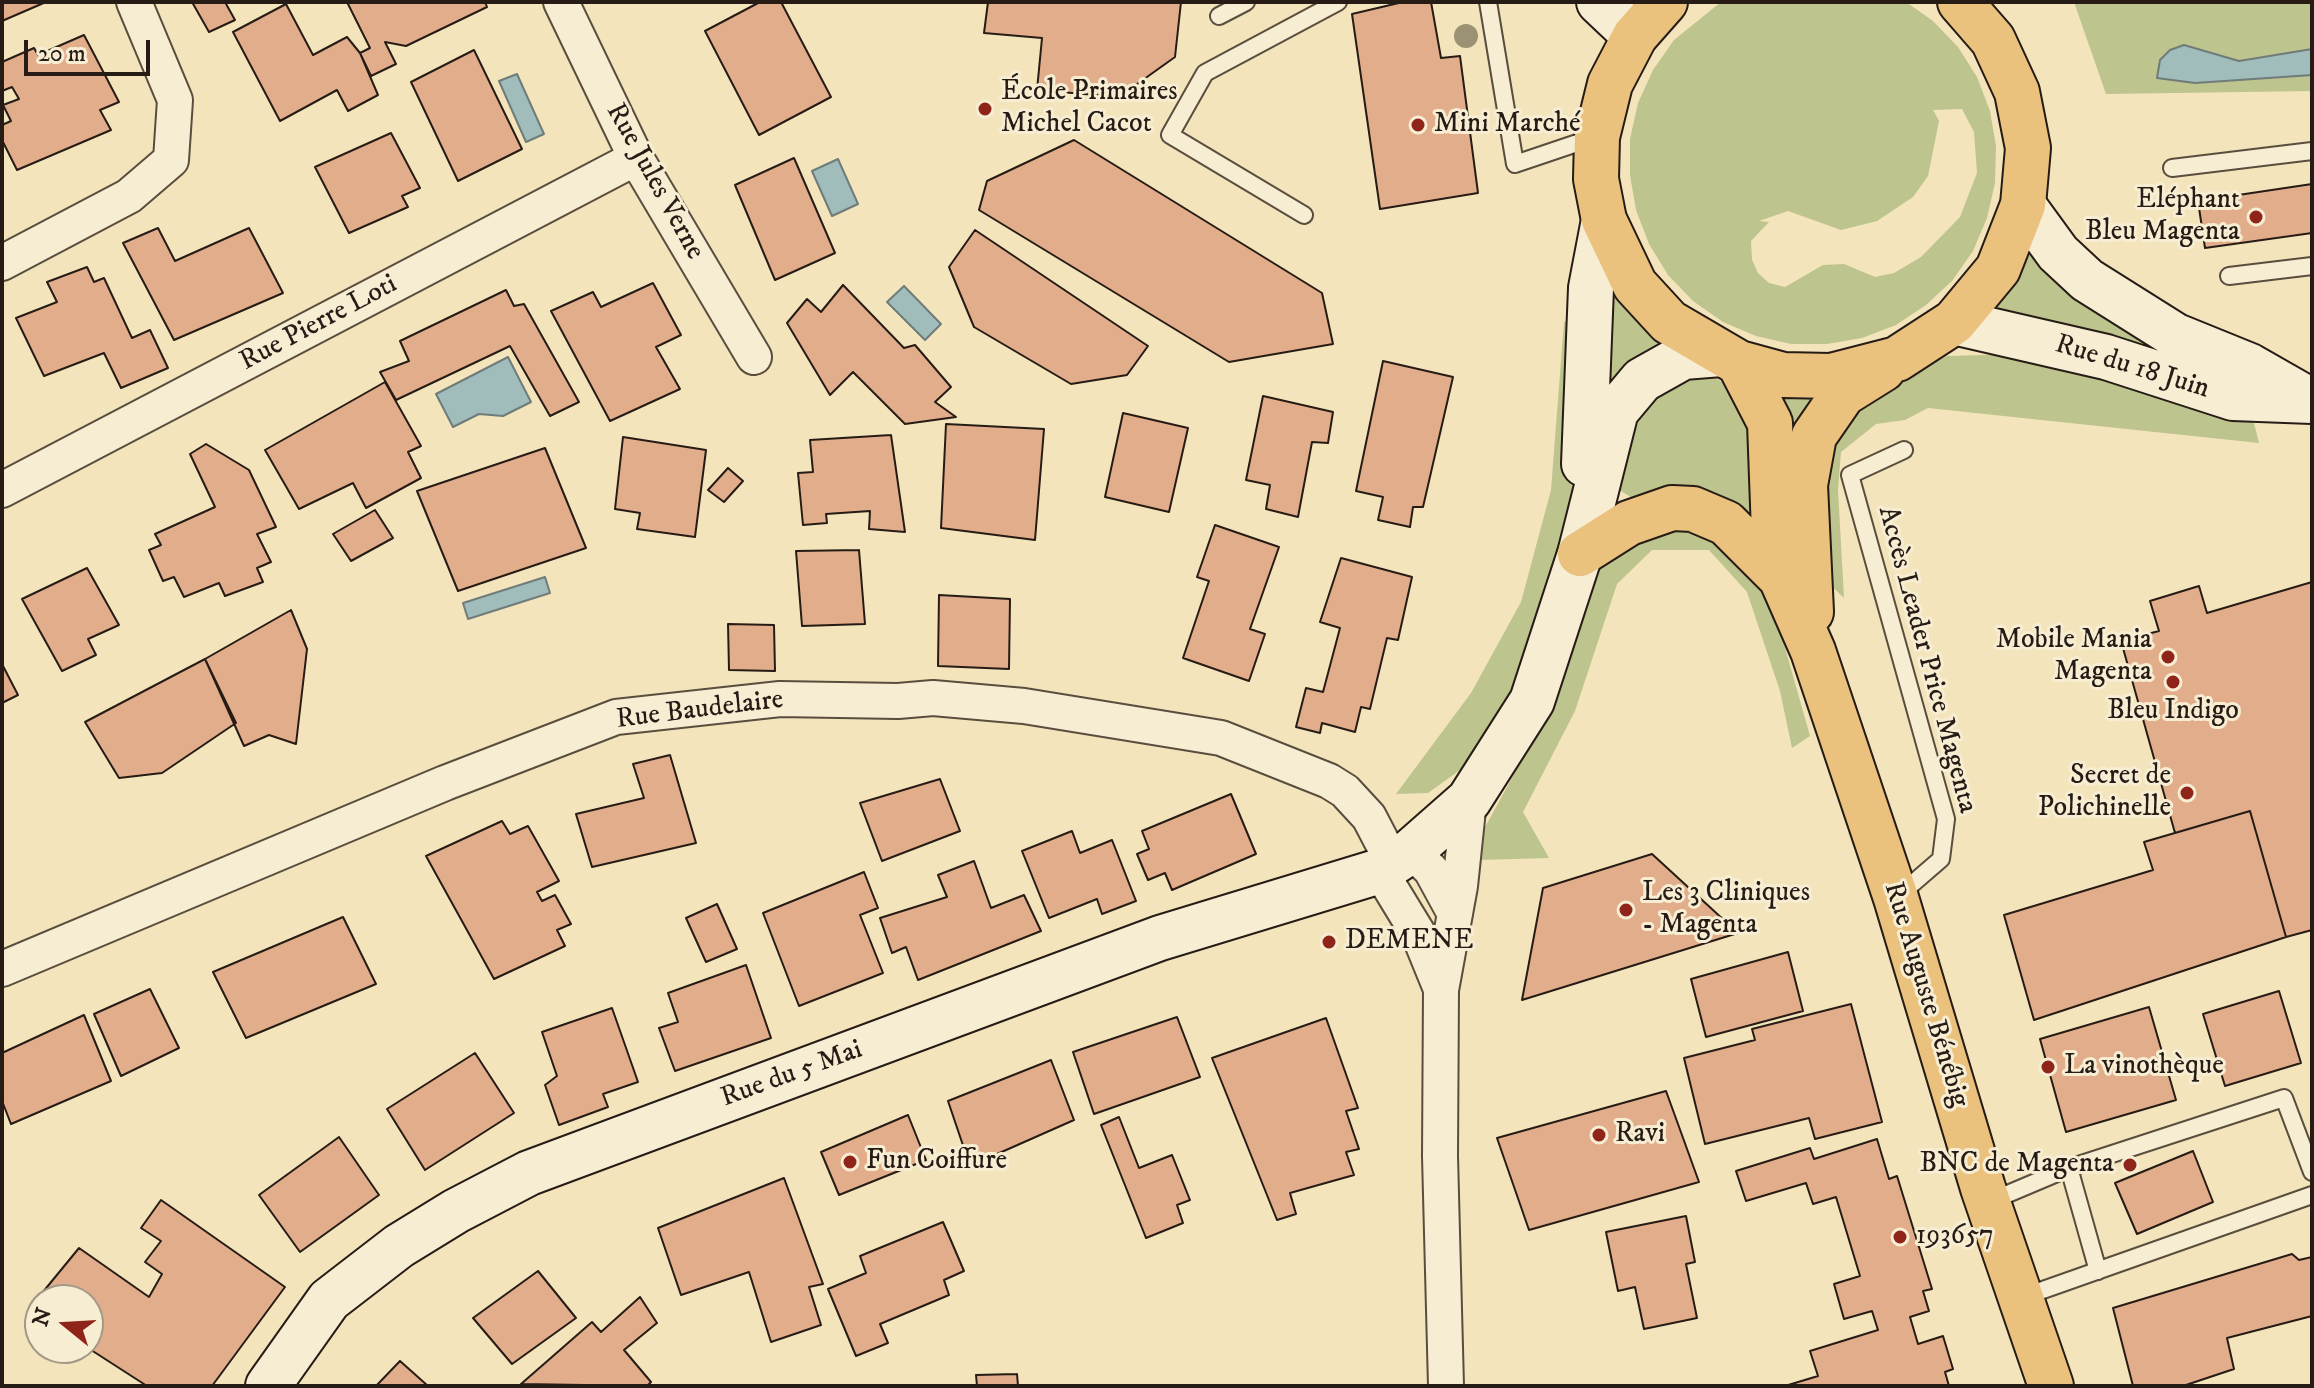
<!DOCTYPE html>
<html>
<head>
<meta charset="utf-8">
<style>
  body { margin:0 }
  #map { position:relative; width:2314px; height:1388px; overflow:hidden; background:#f3e4bb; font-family:"IM FELL DW Pica",serif }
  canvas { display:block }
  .frame { position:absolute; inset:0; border:4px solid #261c15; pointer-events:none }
  .north { position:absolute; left:24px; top:1284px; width:80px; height:80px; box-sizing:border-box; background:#f7edd3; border:2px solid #a39987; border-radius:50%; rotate:288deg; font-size:22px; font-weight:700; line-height:32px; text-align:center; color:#261c15 }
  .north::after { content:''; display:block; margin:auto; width:28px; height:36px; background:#8f2418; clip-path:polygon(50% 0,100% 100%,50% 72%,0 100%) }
  .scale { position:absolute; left:24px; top:40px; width:126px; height:36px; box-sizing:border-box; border:4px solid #261c15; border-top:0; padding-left:10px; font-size:24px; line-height:28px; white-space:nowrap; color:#261c15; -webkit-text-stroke:6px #f7edd3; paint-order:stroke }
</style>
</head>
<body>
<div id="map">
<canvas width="2314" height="1388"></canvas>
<div class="frame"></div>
<div class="north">N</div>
<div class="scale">20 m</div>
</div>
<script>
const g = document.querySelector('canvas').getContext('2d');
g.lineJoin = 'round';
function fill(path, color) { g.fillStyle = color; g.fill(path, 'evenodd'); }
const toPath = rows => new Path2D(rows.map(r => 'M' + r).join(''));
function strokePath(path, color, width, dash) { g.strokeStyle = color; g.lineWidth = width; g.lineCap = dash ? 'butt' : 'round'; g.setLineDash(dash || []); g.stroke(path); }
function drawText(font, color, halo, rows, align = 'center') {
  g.font = font + ' "IM FELL DW Pica",serif'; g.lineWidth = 6; g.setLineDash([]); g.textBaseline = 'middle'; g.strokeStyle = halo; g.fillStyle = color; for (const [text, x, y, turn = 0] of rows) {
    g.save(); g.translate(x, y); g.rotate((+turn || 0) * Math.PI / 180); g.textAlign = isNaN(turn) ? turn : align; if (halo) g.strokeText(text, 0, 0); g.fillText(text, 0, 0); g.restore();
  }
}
const green = toPath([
  [1721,2,1906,2,1933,21,1958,47,1977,77,1990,111,1996,146,1995,183,1987,218,1973,251,1952,281,1926,305,1896,325,1862,338,1827,344,1791,344,1756,336,1723,322,1693,301,1668,275,1649,244,1636,210,1630,175,1630,139,1638,103,1653,70,1674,40],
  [1962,109,1974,132,1977,173,1960,217,1921,257,1894,273,1875,277,1844,264,1823,265,1785,287,1769,283,1758,273,1752,260,1751,241,1769,222,1759,221,1788,211,1841,230,1877,221,1913,197,1928,176,1939,121,1933,110],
  [2074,2,2312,2,2312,91,2106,94],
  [2031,251,2059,286,2150,346,2138,354,1991,313],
  [1609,291,1629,302,1655,333,1659,345,1604,412],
  [1582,314,1573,498,1553,588,1510,707,1460,770,1428,793,1396,794,1471,693,1521,602,1551,490,1564,322],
  [2023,354,2201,399,2254,423,2259,443,1928,408,1905,420,1876,424,1841,452,1838,490,1844,598,1821,576,1828,431,1894,383,1947,356],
  [1671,375,1710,375,1741,392,1753,417,1757,523,1719,496,1691,491,1639,502,1616,488,1626,424],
  [1776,392,1820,398,1790,475],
  [1694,524,1757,568,1776,616,1810,736,1792,748,1780,691,1747,592,1709,550,1652,550,1617,584,1575,711,1523,812,1549,858,1478,860,1484,829,1535,736,1597,569,1629,537]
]);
const water = toPath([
  [2184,45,2239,61,2312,49,2312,75,2195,83,2157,78,2160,60,2170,50,2184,45],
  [517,74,544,134,526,142,499,81,517,74],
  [838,159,858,204,832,216,812,171,838,159],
  [904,286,941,324,925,340,887,302,904,286],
  [508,357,531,402,503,416,479,414,453,427,436,394,508,357],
  [545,577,550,593,468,619,463,603,545,577]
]);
const building = toPath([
  [2,2,46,2,2,21,2,2],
  [192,2,225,2,235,20,209,32,192,2],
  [347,2,485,2,487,7,406,46,385,42,396,64,371,76,360,53,370,48,347,2],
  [760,2,781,2,831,97,759,135,705,31,760,2],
  [988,2,1181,2,1175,57,1119,97,1037,90,1042,38,984,33,988,2],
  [1403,2,1431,2,1441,58,1460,56,1478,193,1380,209,1352,14,1403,2],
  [286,4,313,55,347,37,360,53,378,95,348,111,337,90,280,121,233,32,286,4],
  [84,35,119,102,100,110,111,130,17,170,2,140,2,125,11,121,3,105,19,99,12,87,2,91,2,62,34,48,38,55,84,35],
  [474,50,522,149,458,181,411,82,474,50],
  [391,133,420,188,402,196,408,207,349,233,315,167,391,133],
  [1074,140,1322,293,1333,344,1229,362,979,210,987,181,1074,140],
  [794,158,835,253,775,280,735,185,794,158],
  [2312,184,2312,233,2205,248,2198,201,2312,184],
  [158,228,175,261,249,228,283,293,174,340,123,243,158,228],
  [975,230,1148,346,1127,375,1071,384,974,327,949,267,975,230],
  [87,267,94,282,104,278,132,338,150,330,168,368,121,388,104,353,44,376,16,318,57,302,47,282,87,267],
  [653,283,681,335,656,347,680,389,610,421,551,311,593,292,601,307,653,283],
  [843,285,904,348,915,345,951,387,935,402,956,417,905,424,853,372,830,395,787,323,807,299,821,312,843,285],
  [506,290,514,306,524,304,579,402,550,416,510,346,396,400,380,372,409,361,400,341,506,290],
  [1383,361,1453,377,1423,507,1413,507,1410,527,1378,520,1383,497,1356,491,1383,361],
  [385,382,421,446,408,452,421,478,366,508,353,483,299,509,265,450,385,382],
  [1263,396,1333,412,1328,443,1312,442,1298,517,1266,509,1270,485,1246,480,1263,396],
  [1123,413,1188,428,1169,512,1105,497,1123,413],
  [946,424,1044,429,1035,540,941,528,946,424],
  [891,435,905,532,869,529,870,511,826,514,827,523,803,525,798,473,813,472,810,440,891,435],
  [623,437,706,450,695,537,637,529,640,513,615,509,623,437],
  [206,444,249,470,276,527,257,534,271,562,257,568,263,582,225,596,219,583,184,597,174,577,163,581,149,550,161,545,155,534,215,507,190,454,206,444],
  [545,448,586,548,458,591,417,491,545,448],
  [728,468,743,481,724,502,708,490,728,468],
  [375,510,393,538,351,561,333,534,375,510],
  [1215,525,1279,547,1250,629,1265,634,1249,681,1183,658,1209,581,1197,577,1215,525],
  [859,550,865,624,802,626,796,551,859,550],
  [1341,558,1412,577,1398,640,1387,638,1370,709,1361,707,1355,732,1322,723,1320,733,1296,727,1306,688,1323,692,1340,628,1320,622,1341,558],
  [87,568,119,625,88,639,96,655,62,671,22,599,87,568],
  [2312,582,2312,930,2286,937,2250,811,2175,833,2121,641,2159,631,2150,601,2199,586,2207,613,2312,582],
  [939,595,1010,599,1009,669,938,666,939,595],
  [291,610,307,649,296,744,269,735,244,746,205,659,291,610],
  [728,624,774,625,775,671,729,670,728,624],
  [205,659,236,723,162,773,119,778,85,722,205,659],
  [2,664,18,695,2,703,2,664],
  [670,755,696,843,592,867,576,814,644,798,633,764,670,755],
  [940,779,960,831,882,861,860,803,940,779],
  [1231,794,1256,854,1172,890,1165,873,1148,880,1137,854,1149,849,1142,831,1231,794],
  [2250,811,2286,937,2034,1020,2004,915,2153,870,2144,842,2250,811],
  [502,821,510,834,528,826,559,881,537,892,542,901,555,895,571,924,557,930,565,946,494,979,426,856,502,821],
  [1072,831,1080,853,1112,840,1136,901,1102,914,1097,899,1049,918,1022,851,1072,831],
  [1652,854,1738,933,1522,1000,1543,888,1652,854],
  [974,861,991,908,1024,895,1041,931,918,980,906,947,892,953,880,918,947,897,938,875,974,861],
  [864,872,878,908,860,915,883,973,799,1006,763,913,864,872],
  [717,904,737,949,706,962,686,918,717,904],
  [343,917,376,984,246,1038,213,972,343,917],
  [1788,952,1803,1011,1706,1037,1691,979,1788,952],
  [746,965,771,1038,675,1071,659,1028,678,1022,668,993,746,965],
  [150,989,179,1048,121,1076,94,1014,150,989],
  [2279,991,2301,1063,2225,1086,2203,1014,2279,991],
  [1851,1004,1882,1122,1815,1139,1809,1118,1705,1144,1684,1058,1755,1040,1752,1029,1851,1004],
  [2149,1007,2176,1100,2066,1132,2040,1039,2149,1007],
  [612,1008,638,1082,603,1094,608,1107,559,1125,545,1085,557,1076,542,1032,612,1008],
  [84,1015,111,1081,11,1124,2,1101,2,1053,84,1015],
  [1177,1017,1200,1077,1094,1114,1073,1052,1177,1017],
  [1326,1018,1358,1108,1346,1111,1359,1149,1346,1152,1354,1175,1290,1193,1296,1214,1277,1220,1212,1058,1326,1018],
  [475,1053,514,1113,425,1170,387,1109,475,1053],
  [1051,1060,1074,1120,970,1166,948,1101,1051,1060],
  [1666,1091,1699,1182,1529,1230,1497,1138,1666,1091],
  [908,1115,926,1160,839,1195,821,1152,908,1115],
  [1119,1117,1139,1168,1172,1155,1190,1200,1177,1205,1183,1223,1146,1238,1101,1125,1119,1117],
  [339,1137,379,1195,300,1252,259,1195,339,1137],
  [1877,1139,1889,1179,1897,1176,1932,1289,1923,1291,1929,1311,1910,1317,1918,1344,1943,1336,1953,1369,1945,1372,1949,1386,1785,1386,1818,1376,1810,1351,1878,1330,1872,1311,1844,1319,1834,1284,1860,1276,1836,1197,1813,1204,1806,1183,1746,1201,1736,1171,1810,1148,1814,1159,1877,1139],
  [2193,1151,2213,1202,2137,1234,2115,1183,2193,1151],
  [784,1178,823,1284,809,1287,821,1325,771,1342,749,1272,681,1295,658,1228,784,1178],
  [161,1200,285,1287,212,1386,147,1386,88,1348,88,1300,40,1300,40,1317,29,1309,79,1248,149,1297,162,1274,145,1262,161,1241,141,1228,161,1200],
  [1686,1216,1695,1262,1686,1264,1697,1318,1644,1329,1635,1287,1618,1291,1606,1232,1686,1216],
  [943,1222,964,1271,944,1280,949,1295,880,1324,888,1343,856,1356,828,1289,866,1273,860,1256,943,1222],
  [2292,1254,2299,1260,2312,1257,2312,1316,2227,1338,2234,1369,2183,1386,2133,1386,2113,1308,2292,1254],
  [538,1271,576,1318,512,1364,473,1318,538,1271],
  [640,1297,657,1323,624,1350,651,1382,647,1386,521,1384,592,1322,601,1332,640,1297],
  [400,1361,428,1386,376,1386,400,1361],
  [1017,1374,1018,1386,977,1386,976,1375,1017,1374]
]);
const service = toPath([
  [1488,2,1515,164,1595,137],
  [1219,16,1246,2],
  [2172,168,2312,151],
  [1304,215,1170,135,1205,73,1338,2],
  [2229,276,2312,266],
  [1897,897,1941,859,1946,819,1850,475,1904,450],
  [2069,1168,2098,1271],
  [1991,1201,2069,1168,2284,1098,2312,1172],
  [2023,1297,2312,1195]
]);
const minor = toPath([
  [561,2,636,158,754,357],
  [2,263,129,196,171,160,175,100,134,2],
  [2,490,636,158],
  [1411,851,1431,870,1455,914],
  [1380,871,1419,935,1441,989],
  [2,969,445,783,616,717,780,699,898,701,933,698,1024,706,1221,738,1329,781,1345,791,1369,817,1393,863],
  [1446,1386,1440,1156,1441,990,1460,886,1469,800]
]);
const secondary = toPath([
  [1599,2,1635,36],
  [2023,205,2058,253,2087,280,2176,336,2250,366,2306,398],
  [1954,322,2106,357,2233,398,2312,401],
  [1584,464,1591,288,1604,220],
  [268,1386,329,1300,399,1246,456,1211,529,1173,1160,938,1380,871,1411,851,1469,800,1532,701,1580,554,1616,411,1642,380,1683,357,1721,354]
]);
const primary = toPath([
  [1665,2,1635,36,1610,84,1597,137,1596,179,1604,220,1635,285,1669,322,1739,363,1783,375,1831,376,1897,359,1954,322,1998,269,2023,205,2028,148,2017,92,1993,40,1960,2],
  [1739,363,1770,423,1774,532,1781,578,1813,651,1896,898,1983,1188,2051,1386],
  [1580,554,1629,523,1672,508,1693,509,1726,523,1781,578],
  [1811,612,1805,485,1814,436,1843,394,1883,369]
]);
const trees = [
  [1466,36]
];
const markers = [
  [985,109,8,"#8f2418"],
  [1418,125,8,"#8f2418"],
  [2256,217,8,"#8f2418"],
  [2168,657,8,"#8f2418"],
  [2173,682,8,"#8f2418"],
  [2187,793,8,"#8f2418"],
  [1626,910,8,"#8f2418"],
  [1329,942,8,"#8f2418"],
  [2048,1067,8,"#8f2418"],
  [1599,1135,8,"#8f2418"],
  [850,1162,8,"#8f2418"],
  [2130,1165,8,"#8f2418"],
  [1900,1237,8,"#8f2418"]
];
const poiNames = [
  ["École Primaires",1001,93],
  ["Michel Cacot",1001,125],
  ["Mini Marché",1434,125],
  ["Eléphant",2240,201,"right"],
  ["Bleu Magenta",2240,233,"right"],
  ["Mobile Mania",2152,641,"right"],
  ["Magenta",2152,673,"right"],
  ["Bleu Indigo",2173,712,"center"],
  ["Secret de",2171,777,"right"],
  ["Polichinelle",2171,809,"right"],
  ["Les 3 Cliniques",1642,894],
  ["- Magenta",1642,926],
  ["DEMENE",1345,942],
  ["La vinothèque",2064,1067],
  ["Ravi",1615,1135],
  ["Fun Coiffure",866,1162],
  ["BNC de Magenta",2114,1165,"right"],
  ["193657",1916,1237]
];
const streetNames = [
  ["Rue Jules Verne",654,182,61],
  ["Rue Pierre Loti",319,324,-28],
  ["Rue du 18 Juin",2132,368,17],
  ["Accès Leader Price Magenta",1926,660,75],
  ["Rue Baudelaire",700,711,-7],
  ["Rue Auguste Bénébig",1925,995,73],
  ["Rue du 5 Mai",792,1075,-20]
];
fill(green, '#bdc48e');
fill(water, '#a0bcbb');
strokePath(water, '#6f7c79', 2);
fill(building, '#e2ad8a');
strokePath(building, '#261c15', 2);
strokePath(service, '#594e3e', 20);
strokePath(minor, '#594e3e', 38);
strokePath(secondary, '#261c15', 48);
strokePath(primary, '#261c15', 48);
strokePath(service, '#f7edd3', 16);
strokePath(minor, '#f7edd3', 34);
strokePath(secondary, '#f7edd3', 44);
strokePath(primary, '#eac27e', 44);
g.fillStyle = '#9b9274';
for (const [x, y] of trees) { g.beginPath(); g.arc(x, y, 12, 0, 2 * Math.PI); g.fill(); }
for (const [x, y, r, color] of markers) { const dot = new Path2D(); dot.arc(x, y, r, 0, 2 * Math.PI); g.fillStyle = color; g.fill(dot); strokePath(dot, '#f7edd3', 3); }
drawText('28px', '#261c15', '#f7edd3', poiNames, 'left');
drawText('28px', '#261c15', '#f7edd3', streetNames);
</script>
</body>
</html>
